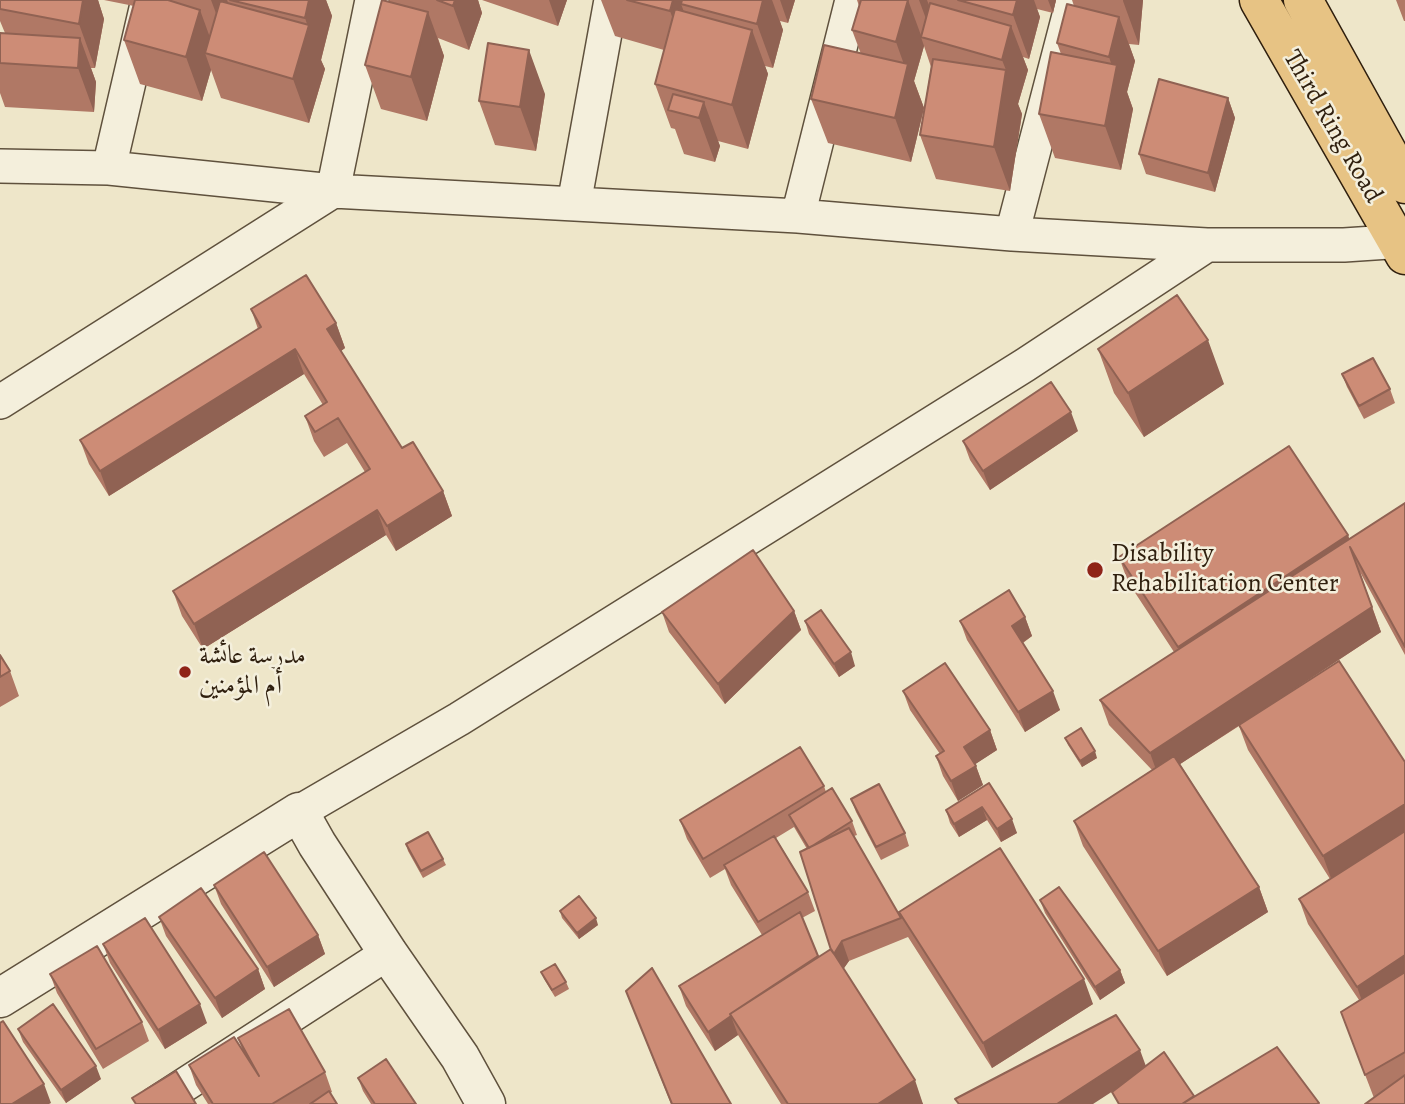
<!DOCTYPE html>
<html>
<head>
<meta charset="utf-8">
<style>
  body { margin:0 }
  canvas { display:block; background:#eee6c9 }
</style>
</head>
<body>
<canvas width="1405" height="1104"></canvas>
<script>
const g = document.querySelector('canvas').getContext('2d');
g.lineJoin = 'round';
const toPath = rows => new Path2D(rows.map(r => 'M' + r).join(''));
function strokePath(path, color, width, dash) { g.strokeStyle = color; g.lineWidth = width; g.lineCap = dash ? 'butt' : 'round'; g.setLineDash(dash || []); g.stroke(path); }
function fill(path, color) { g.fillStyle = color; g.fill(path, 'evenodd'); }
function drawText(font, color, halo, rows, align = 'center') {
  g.font = font + ' Alegreya,Amiri,serif'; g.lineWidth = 5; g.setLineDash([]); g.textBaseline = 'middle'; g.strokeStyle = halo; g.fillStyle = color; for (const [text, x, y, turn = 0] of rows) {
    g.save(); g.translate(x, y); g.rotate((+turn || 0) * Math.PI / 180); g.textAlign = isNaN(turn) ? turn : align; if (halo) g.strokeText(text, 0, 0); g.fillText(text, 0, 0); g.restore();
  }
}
const minor = toPath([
  [0,166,109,168,333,191,798,216,1012,234,1207,245,1344,245,1405,241],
  [109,168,148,0],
  [574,204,611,0],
  [798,216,852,0],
  [1012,234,1073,0],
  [0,402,333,191,372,0],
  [299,812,459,719,1025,365,1207,245],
  [155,1104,388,953]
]);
const tertiary = toPath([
  [0,998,299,812,317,844,388,953,460,1057,486,1104]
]);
const trunk = toPath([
  [1259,0,1405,255],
  [1303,0,1405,184]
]);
const wall = toPath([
  [0,0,98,0,104,19,95,68,91,68,96,82,94,112,5,107,0,93,0,33,5,33,0,21],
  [104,0,326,0,332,16,321,60,325,69,309,123,221,98,211,70,202,101,140,84,124,40,134,6],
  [389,0,478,0,482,13,469,50,438,38,444,56,427,121,381,109,365,65,390,2],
  [482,0,567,0,558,26],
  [601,0,795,0,788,23,780,21,783,30,773,68,765,66,768,74,748,149,718,141,720,146,715,162,684,154,675,129,671,128,655,84,664,50,615,36],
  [857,0,1056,0,1053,13,1037,9,1040,17,1029,59,1023,57,1028,70,1018,104,1022,114,1010,191,936,179,920,135,931,67,924,46,914,81,924,108,911,162,828,143,811,99,861,54,852,30,859,6],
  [1072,0,1143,0,1139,45,1129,44,1135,61,1127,92,1133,109,1121,170,1055,158,1039,114,1061,54,1057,43,1074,6],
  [1396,0,1405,0,1405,21,1404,21],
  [545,94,536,151,495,145,479,101],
  [1228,98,1235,118,1215,192,1146,174,1139,154],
  [251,309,336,323,345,348,341,351,402,448,443,491,452,516,396,551,386,535,203,649,182,616,173,591,365,472,347,443,324,457,314,441,305,416,323,405,304,374,109,496,89,464,80,440,258,329],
  [1098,349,1224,384,1144,437,1114,393],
  [1342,374,1390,389,1395,403,1364,419,1347,387],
  [1078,431,990,490,970,460,963,441],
  [1405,503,1405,655,1360,572,1381,632,1272,704,1405,762,1405,1104,1374,1098,1341,1012,1359,1000,1308,924,1299,899,1330,879,1248,750,1239,726,1180,764,1259,887,1268,912,1167,976,1083,846,1074,821,1152,770,1109,725,1100,700,1174,652,1128,582,1119,557,1348,535,1349,539],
  [794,611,801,630,725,704,669,632,662,612],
  [1025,617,1032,636,1023,643,1060,710,1025,732,967,640,960,621],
  [805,621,855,666,839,677,809,634],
  [0,655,10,671,19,696,0,707],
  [903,691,990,730,997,750,975,764,983,785,958,801,943,776,936,756,940,754,910,710],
  [1065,738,1097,758,1082,767,1068,745],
  [989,783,1017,833,1001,842,987,820,959,837,950,823,946,810],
  [824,786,826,792,852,821,857,835,854,836,901,918,899,912,1093,1004,992,1068,908,937,849,961,843,969,923,1104,781,1104,738,1035,715,1051,686,1006,679,986,762,935,731,885,725,869,710,878,687,839,680,820],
  [794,827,807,849,831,949,819,957,802,918,815,911,808,892,776,838],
  [851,799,905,833,909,846,881,860,856,812],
  [406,844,443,859,446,865,423,878,408,851],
  [214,885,318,935,325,954,274,987,221,904],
  [1040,900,1120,970,1125,983,1100,1000,1045,913],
  [560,911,598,925,579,939,562,918],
  [159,917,258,969,265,989,222,1018,166,936],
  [103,944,207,1023,165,1049,110,963],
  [541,972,566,982,569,989,555,997,544,979],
  [50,974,142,1022,149,1041,103,1069,57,993],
  [626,991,731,1104,671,1104],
  [18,1029,101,1079,66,1103,23,1042],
  [238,1038,325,1072,332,1092,330,1093,337,1104,208,1104,196,1085,189,1065,243,1051],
  [358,1078,416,1104,371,1104,363,1091]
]);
const shadedWall = toPath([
  [83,0,98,0,104,19,95,68,79,24],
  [211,0,227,0,233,15,226,40],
  [309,0,326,0,332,16,321,60,325,69,309,123,293,79,308,27,305,18],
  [455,0,478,0,482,13,469,50,453,6],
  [549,0,567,0,558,26],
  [673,0,696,0,681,4,692,33,686,55,670,11],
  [763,0,772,0,783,30,773,68,757,24],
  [780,0,795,0,788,23],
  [908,0,922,38,921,37,924,46,914,81,924,108,911,162,895,118,906,70,896,42],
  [919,0,927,0,936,24,932,35],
  [1017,0,1034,0,1040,17,1029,59,1013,15],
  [1048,0,1056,0,1053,13],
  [1123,0,1143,0,1139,45,1123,1],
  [200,10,216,54,205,53,211,70,202,101,186,57],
  [428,12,444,56,427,121,411,77],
  [1119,17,1135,61,1127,92,1133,109,1121,170,1105,126,1115,75,1109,57],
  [1011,26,1028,70,1018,104,1022,114,1010,191,994,147,1006,70,1002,60],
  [752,30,768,74,748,149,732,105],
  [80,38,96,82,94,112,78,68],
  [529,50,545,94,536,151,520,107],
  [1228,98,1235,118,1215,192,1208,173],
  [704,102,720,146,715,162,699,118],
  [336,323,345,348,337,354,327,329],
  [1208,340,1224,384,1144,437,1128,393],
  [295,349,304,374,109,496,100,471],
  [1071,412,1078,431,990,490,983,471],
  [443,491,452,516,396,551,387,526],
  [377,510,386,535,203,649,194,624],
  [1348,535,1354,554,1350,547,1381,632,1159,778,1150,753,1187,671,1178,647],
  [794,611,801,630,725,704,718,684],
  [1025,617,1032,636,1019,645,1012,626],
  [851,652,855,666,839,677,834,664],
  [1053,691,1060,710,1025,732,1018,712],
  [990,730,997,750,971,767,964,747],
  [1095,751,1097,758,1082,767,1080,761],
  [976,766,983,785,958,801,951,781],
  [1405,804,1405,834,1332,881,1323,856],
  [982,807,987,820,959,837,954,824],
  [1012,819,1017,833,1001,842,997,829],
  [1259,887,1268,912,1167,976,1158,951],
  [596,918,598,925,579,939,577,933],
  [318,935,325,954,274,987,267,967],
  [842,941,849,961,840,974,833,955],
  [1405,955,1405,986,1366,1012,1357,987],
  [258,969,265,989,222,1018,215,998],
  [1120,970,1125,983,1100,1000,1095,987],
  [1084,979,1093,1004,992,1068,983,1043],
  [200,1004,207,1023,165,1049,158,1030],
  [731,1016,738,1035,715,1051,708,1032],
  [1140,1050,1147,1069,1093,1104,1057,1104],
  [96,1066,101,1079,66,1103,61,1090],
  [915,1080,923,1104,878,1104],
  [44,1084,51,1103,49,1104,12,1104]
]);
const building = toPath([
  [0,0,83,0,79,24,0,9,0,0],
  [135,0,168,0,200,10,186,57,124,40,135,0],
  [230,0,309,0,305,18,230,0],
  [382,0,428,12,411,77,365,65,382,0],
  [437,0,455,0,453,6,437,0],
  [627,0,673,0,670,11,627,0],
  [682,0,763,0,757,24,681,4,682,0],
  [861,0,908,0,896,42,852,30,861,0],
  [958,0,1017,0,1013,15,958,0],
  [220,1,309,25,293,79,205,53,220,1],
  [930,3,1011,26,1002,60,921,37,930,3],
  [1067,4,1119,17,1109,57,1057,43,1067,4],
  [675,9,752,30,732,105,655,84,675,9],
  [0,33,80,38,78,68,0,63,0,33],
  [488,43,529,50,520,107,479,101,488,43],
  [824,45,908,64,895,118,811,99,824,45],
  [1051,52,1117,65,1105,126,1039,114,1051,52],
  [933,59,1006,70,994,147,920,135,933,59],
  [1159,79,1228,98,1208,173,1139,154,1159,79],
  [673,94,704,102,699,118,668,110,673,94],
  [306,275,336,323,327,329,402,448,413,442,443,491,387,526,377,510,194,624,173,591,370,469,338,418,315,432,305,416,327,402,295,349,100,471,80,440,261,327,251,309,306,275],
  [1177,295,1208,340,1128,393,1098,349,1177,295],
  [1373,358,1390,389,1359,406,1342,374,1373,358],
  [1051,382,1071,412,983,471,963,441,1051,382],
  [1289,446,1348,535,1178,647,1119,557,1289,446],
  [1405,503,1405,647,1350,547,1372,607,1150,753,1100,700,1405,503],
  [753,550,794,611,718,684,662,612,753,550],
  [1009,590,1025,617,1012,626,1053,691,1018,712,960,621,1009,590],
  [821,610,851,652,834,664,805,621,821,610],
  [0,655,10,671,0,677,0,655],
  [1339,661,1405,762,1405,804,1323,856,1239,725,1339,661],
  [945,663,990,730,964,747,976,766,951,781,936,756,944,751,903,691,945,663],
  [1081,728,1095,751,1080,761,1065,738,1081,728],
  [800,747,824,786,703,859,680,820,800,747],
  [1174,756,1259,887,1158,951,1074,821,1174,756],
  [989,783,1012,819,997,829,982,807,954,824,946,810,989,783],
  [879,784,905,833,876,847,851,799,879,784],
  [832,788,852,821,809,848,789,815,832,788],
  [849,828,901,918,842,941,834,954,831,950,800,852,849,828],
  [1405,831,1405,955,1357,987,1299,899,1405,831],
  [428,832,443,859,421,871,406,844,428,832],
  [774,836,808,892,758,922,724,865,774,836],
  [1000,848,1084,979,983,1043,899,912,1000,848],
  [264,852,318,935,267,967,214,885,264,852],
  [1059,887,1120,970,1095,987,1040,900,1059,887],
  [201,888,258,969,215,998,159,917,201,888],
  [579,896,596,918,577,933,560,911,579,896],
  [800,912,818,956,730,1014,731,1016,708,1032,679,986,800,912],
  [145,918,200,1004,158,1030,103,944,145,918],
  [97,946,142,1022,96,1049,50,974,97,946],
  [831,949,915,1080,878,1104,788,1104,730,1014,831,949],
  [555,964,566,982,552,990,541,972,555,964],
  [652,968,731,1104,672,1104,626,991,652,968],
  [1405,972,1405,1052,1365,1075,1341,1012,1405,972],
  [53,1004,96,1066,61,1090,18,1029,53,1004],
  [289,1009,325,1072,272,1104,213,1104,189,1065,234,1037,259,1076,238,1038,289,1009],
  [1116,1015,1140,1050,1057,1104,959,1104,955,1099,1116,1015],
  [3,1021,44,1084,12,1104,0,1104,0,1023,3,1021],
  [1277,1047,1319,1103,1317,1104,1182,1104,1277,1047],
  [1164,1052,1194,1096,1182,1104,1119,1104,1112,1092,1164,1052],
  [386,1059,416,1104,375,1104,358,1078,386,1059],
  [176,1071,196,1104,136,1104,132,1098,176,1071],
  [1405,1075,1405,1104,1365,1104,1405,1075],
  [329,1091,337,1104,310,1104,329,1091]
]);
const markers = [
  [1095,570,9,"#8f2418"],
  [185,672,7,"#8f2418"]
];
const streetNames = [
  ["Third Ring Road",1332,127,60]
];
const poiNames = [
  ["Disability",1111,555],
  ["Rehabilitation Center",1111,585],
  ["مدرسة عائشة",199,657],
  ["أم المؤمنين",199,687]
];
strokePath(minor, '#5f513d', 36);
strokePath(tertiary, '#5f513d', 41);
strokePath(trunk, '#2f1f0e', 41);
strokePath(minor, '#f4efdc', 33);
strokePath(tertiary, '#f4efdc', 38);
strokePath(trunk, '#e7c384', 38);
fill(wall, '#b07865');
fill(shadedWall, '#906253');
fill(building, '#cd8c76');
strokePath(building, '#906253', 2);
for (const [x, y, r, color] of markers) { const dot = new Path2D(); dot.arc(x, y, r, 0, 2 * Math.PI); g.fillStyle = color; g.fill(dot); strokePath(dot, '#f4efdc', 2.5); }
drawText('26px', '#2f1f0e', '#f4efdc', streetNames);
drawText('26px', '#2f1f0e', '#f4efdc', poiNames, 'left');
</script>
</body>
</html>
